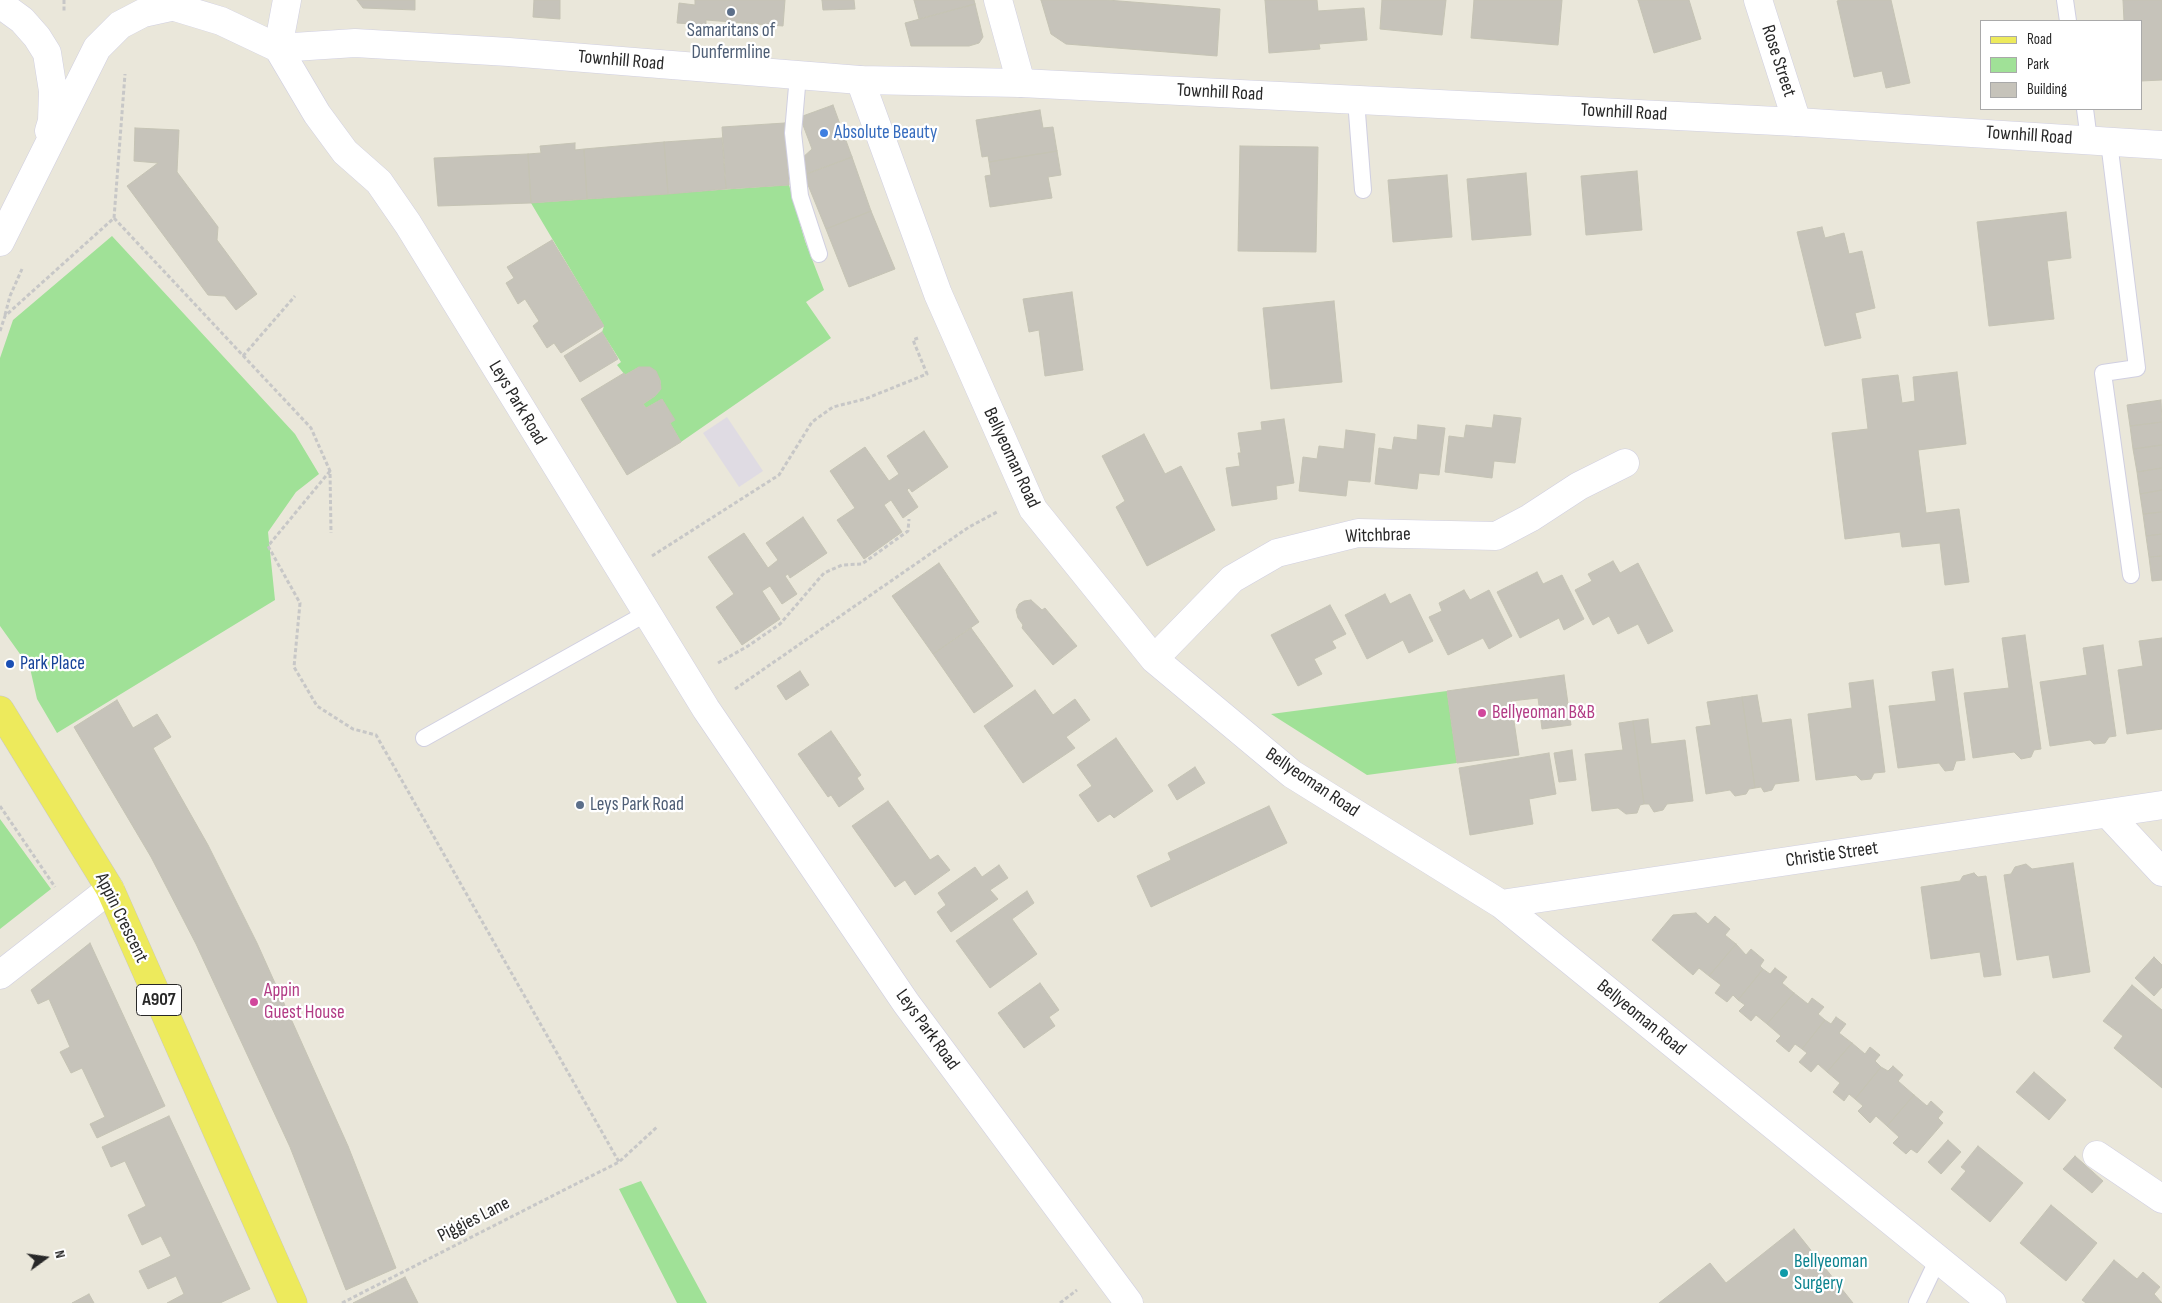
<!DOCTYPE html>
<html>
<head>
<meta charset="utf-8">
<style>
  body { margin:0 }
  #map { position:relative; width:2162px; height:1303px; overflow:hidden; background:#eae7da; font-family:"Sofia Sans Condensed",sans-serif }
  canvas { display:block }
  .legend { position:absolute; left:1980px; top:20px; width:162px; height:90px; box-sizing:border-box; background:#fff; border:1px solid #a9a9a9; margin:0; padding:6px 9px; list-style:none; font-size:15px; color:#282828 }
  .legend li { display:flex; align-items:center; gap:10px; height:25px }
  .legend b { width:25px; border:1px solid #a9a9a9 }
  .north { position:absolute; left:20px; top:1233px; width:50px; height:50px; -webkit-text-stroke:4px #fff; paint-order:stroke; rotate:76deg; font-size:14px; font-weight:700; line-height:20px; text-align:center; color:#282828 }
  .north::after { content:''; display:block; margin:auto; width:18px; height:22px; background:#282828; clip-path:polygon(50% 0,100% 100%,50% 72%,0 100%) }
</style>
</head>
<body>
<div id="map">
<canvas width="2162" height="1303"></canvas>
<ul class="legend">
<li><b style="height:6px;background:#edea5c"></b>Road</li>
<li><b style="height:14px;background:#a0e197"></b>Park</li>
<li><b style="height:14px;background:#c6c3ba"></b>Building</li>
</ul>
<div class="north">N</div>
</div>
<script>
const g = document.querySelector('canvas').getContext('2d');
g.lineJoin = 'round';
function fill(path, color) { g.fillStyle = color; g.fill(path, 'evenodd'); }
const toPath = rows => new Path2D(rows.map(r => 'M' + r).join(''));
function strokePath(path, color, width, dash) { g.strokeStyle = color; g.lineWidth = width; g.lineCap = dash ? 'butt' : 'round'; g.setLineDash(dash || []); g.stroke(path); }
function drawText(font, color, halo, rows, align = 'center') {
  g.font = font + ' "Sofia Sans Condensed",sans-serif'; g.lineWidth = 4.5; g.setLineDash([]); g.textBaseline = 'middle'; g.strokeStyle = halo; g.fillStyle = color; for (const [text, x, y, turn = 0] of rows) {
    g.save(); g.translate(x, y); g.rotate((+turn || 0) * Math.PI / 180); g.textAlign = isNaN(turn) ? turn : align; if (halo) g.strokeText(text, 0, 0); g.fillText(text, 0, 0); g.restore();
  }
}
const industrial = toPath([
  [727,417,763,471,739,487,703,433]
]);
const green = toPath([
  [789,185,805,241,824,290,806,302,831,338,681,442,670,423,674,420,662,399,646,408,643,404,655,396,661,389,660,380,656,372,649,367,639,367,625,375,617,365,621,362,602,332,604,326,531,203],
  [112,236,295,434,319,474,296,492,268,532,275,600,57,733,37,699,30,668,0,626,0,358,13,320],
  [1447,691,1457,763,1367,775,1271,714],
  [0,819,51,889,0,929],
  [641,1181,707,1303,677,1303,619,1189]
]);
const building = toPath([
  [357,0,415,0,415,10,363,8,357,0],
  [534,0,560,0,560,19,533,17,534,0],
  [695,0,785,0,783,26,706,20,706,25,677,23,679,3,695,5,695,0],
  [822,0,854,0,855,9,823,10,822,0],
  [914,0,974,0,975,4,919,19,914,0],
  [1041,0,1107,0,1220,9,1217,56,1066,44,1051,34,1041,0],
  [1265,0,1317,0,1318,11,1364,8,1367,40,1319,44,1320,49,1269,53,1265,0],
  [1382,0,1446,0,1442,35,1380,29,1382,0],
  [1474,0,1562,0,1558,45,1471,38,1474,0],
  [1638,0,1689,0,1701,39,1654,53,1638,0],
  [1841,0,1891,0,1910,83,1886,88,1882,71,1854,77,1837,1,1841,0],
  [2123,0,2162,0,2162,80,2141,81,2141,21,2124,21,2123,0],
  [975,4,983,37,979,43,969,46,911,46,905,23,975,4],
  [833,105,852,157,806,174,801,159,812,149,800,117,833,105],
  [1040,110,1043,128,1053,127,1057,151,989,162,988,156,982,157,976,120,1040,110],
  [785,123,789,185,726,189,722,127,785,123],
  [135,128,179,130,177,172,218,227,217,240,257,294,236,310,225,296,208,295,127,186,158,163,134,161,135,128],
  [722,138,726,189,668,194,664,142,722,138],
  [664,142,668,194,587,199,584,149,664,142],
  [575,143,575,150,584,149,587,199,531,203,528,154,541,153,540,146,575,143],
  [1240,146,1318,147,1316,252,1238,251,1240,146],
  [1057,151,1061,175,1048,177,1052,198,990,207,985,176,991,175,989,162,1057,151],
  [528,154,531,203,438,206,434,158,528,154],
  [852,157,871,211,826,229,804,175,852,157],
  [1637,171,1642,230,1586,235,1581,176,1637,171],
  [1526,173,1531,235,1472,240,1467,179,1526,173],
  [1447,175,1452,237,1393,242,1388,180,1447,175],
  [871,211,895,269,849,287,826,229,871,211],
  [2066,212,2071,258,2047,261,2054,319,1989,326,1977,222,2066,212],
  [1822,227,1825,238,1844,233,1849,254,1862,251,1875,308,1855,313,1861,338,1825,346,1797,232,1822,227],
  [552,240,604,326,561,353,554,343,547,348,533,326,539,321,525,299,518,304,506,283,514,278,507,267,552,240],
  [1072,292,1083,370,1045,376,1039,330,1029,332,1023,299,1072,292],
  [1334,301,1342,382,1271,389,1263,308,1334,301],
  [602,332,618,359,580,382,564,356,602,332],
  [639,367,650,367,656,371,660,380,661,389,655,396,643,404,646,408,662,399,675,420,670,423,681,442,627,475,581,399,624,373,625,375,639,367],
  [1957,372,1966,444,1918,450,1926,513,1959,509,1969,582,1945,585,1940,543,1902,547,1900,532,1845,539,1832,433,1868,429,1862,379,1898,375,1902,403,1915,401,1913,377,1957,372],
  [2161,400,2162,422,2130,426,2127,405,2161,400],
  [1494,415,1521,418,1515,463,1494,461,1492,478,1445,472,1449,436,1464,438,1466,425,1492,428,1494,415],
  [1284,419,1294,483,1276,486,1277,499,1232,506,1226,468,1240,466,1238,453,1241,453,1238,433,1262,430,1261,422,1284,419],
  [2162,422,2162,445,2133,449,2130,426,2162,422],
  [1418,425,1445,428,1439,475,1419,473,1417,489,1375,484,1379,448,1392,450,1394,437,1417,440,1418,425],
  [1346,430,1375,434,1370,482,1348,480,1346,496,1299,491,1303,457,1317,459,1319,446,1344,449,1346,430],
  [924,431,948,467,912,492,909,488,907,490,918,507,903,518,891,500,884,505,902,532,864,559,837,520,855,508,830,471,865,447,889,481,899,474,887,456,924,431],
  [1144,434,1165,474,1181,466,1215,530,1147,566,1116,507,1125,501,1102,456,1144,434],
  [2162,445,2162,468,2137,472,2133,449,2162,445],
  [2162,468,2162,490,2140,494,2137,472,2162,468],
  [2162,490,2162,512,2143,514,2140,494,2162,490],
  [2162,512,2162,534,2146,536,2143,514,2162,512],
  [803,517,827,553,790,578,788,574,785,576,797,594,782,604,770,586,762,591,780,619,742,645,716,607,734,594,708,557,744,533,768,568,778,560,766,543,803,517],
  [2162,534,2162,556,2149,557,2146,536,2162,534],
  [2162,556,2162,580,2152,581,2149,557,2162,556],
  [1613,561,1620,573,1638,563,1673,631,1648,644,1638,624,1618,634,1609,616,1593,625,1575,590,1592,581,1588,574,1613,561],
  [939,563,979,622,933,654,892,596,939,563],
  [1537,572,1543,584,1562,575,1584,619,1564,630,1559,618,1520,638,1497,592,1537,572],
  [1464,590,1470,600,1489,590,1512,636,1489,649,1483,638,1448,655,1429,617,1442,611,1439,603,1464,590],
  [1385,594,1390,604,1410,594,1433,641,1409,653,1403,640,1367,659,1345,615,1385,594],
  [1031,600,1042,610,1045,608,1077,646,1053,665,1022,628,1023,625,1018,618,1016,610,1019,604,1024,601,1031,600],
  [1330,605,1346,634,1332,641,1336,648,1314,659,1322,674,1298,686,1271,635,1330,605],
  [971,628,1013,686,974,713,933,654,971,628],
  [2025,635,2041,749,2034,750,2031,757,2021,759,2014,752,1973,758,1964,693,2009,688,2002,638,2025,635],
  [2162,638,2162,729,2127,734,2118,670,2143,666,2139,641,2162,638],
  [2103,645,2116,736,2109,737,2105,743,2094,744,2090,740,2050,746,2040,682,2087,675,2083,648,2103,645],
  [1953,669,1965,760,1956,761,1953,770,1945,771,1939,763,1898,768,1889,706,1936,701,1932,672,1953,669],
  [800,671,809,685,786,700,777,686,800,671],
  [1564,675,1571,725,1542,729,1538,698,1511,701,1519,755,1457,763,1447,691,1564,675],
  [1873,680,1885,772,1874,773,1871,779,1861,780,1856,775,1816,780,1808,714,1852,708,1849,683,1873,680],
  [1035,690,1053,715,1075,699,1090,720,1066,737,1075,748,1023,783,984,726,1035,690],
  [1757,695,1762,723,1791,719,1799,781,1775,784,1772,790,1764,792,1761,787,1755,788,1742,697,1757,695],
  [1742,697,1755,788,1749,789,1746,794,1735,796,1730,790,1706,794,1696,727,1711,725,1707,702,1742,697],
  [117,700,133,728,157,714,171,737,153,748,208,845,257,943,348,1146,396,1268,346,1290,290,1147,196,944,151,857,74,727,117,700],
  [1648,719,1651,744,1685,740,1693,801,1667,804,1663,810,1654,812,1649,804,1644,804,1633,721,1648,719],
  [1633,721,1644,804,1640,805,1637,813,1626,814,1618,808,1592,811,1585,754,1623,750,1619,723,1633,721],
  [831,731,861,775,857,778,864,789,839,807,831,795,828,797,798,754,831,731],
  [1116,738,1153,791,1114,818,1110,814,1098,822,1079,795,1092,786,1077,765,1116,738],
  [1572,750,1576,780,1559,782,1554,753,1572,750],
  [1549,753,1556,794,1529,799,1533,824,1470,835,1459,768,1549,753],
  [1195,767,1205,783,1177,800,1168,785,1195,767],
  [888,801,930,860,938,855,950,870,915,895,905,880,895,887,852,826,888,801],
  [1269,806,1287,843,1151,907,1137,876,1171,860,1168,853,1269,806],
  [2073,863,2090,972,2053,978,2049,955,2017,960,2004,875,2011,874,2015,867,2026,864,2032,869,2073,863],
  [999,865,1008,878,990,890,998,899,951,932,937,912,946,905,938,893,975,867,982,877,999,865],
  [1974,873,1978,877,1986,876,2001,975,1984,977,1980,952,1931,959,1921,887,1960,881,1963,876,1974,873],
  [1027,891,1034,903,1012,919,1037,954,990,988,956,941,1027,891],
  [1696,913,1708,924,1715,916,1730,929,1725,935,1736,944,1709,976,1699,968,1693,975,1652,940,1673,915,1696,913],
  [90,943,165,1106,97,1138,90,1124,105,1117,82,1068,71,1073,60,1052,70,1047,49,999,38,1004,31,990,90,943],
  [1736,944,1746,955,1751,949,1764,960,1760,966,1763,969,1738,1000,1733,995,1727,1002,1715,993,1721,985,1709,976,1736,944],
  [2154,957,2162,965,2162,987,2154,996,2135,978,2154,957],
  [1775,968,1787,977,1782,983,1794,993,1767,1024,1756,1015,1751,1021,1739,1011,1745,1005,1738,1000,1763,969,1770,974,1775,968],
  [1040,983,1059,1010,1049,1017,1055,1026,1024,1048,998,1013,1040,983],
  [2132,985,2162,1010,2162,1088,2114,1048,2123,1036,2103,1021,2132,985],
  [1794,993,1808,1004,1812,998,1824,1007,1818,1014,1825,1020,1802,1049,1795,1044,1789,1052,1776,1041,1781,1036,1767,1024,1794,993],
  [1836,1017,1846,1024,1839,1033,1852,1043,1827,1072,1818,1064,1811,1072,1799,1062,1807,1053,1802,1049,1825,1020,1831,1024,1836,1017],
  [1852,1043,1865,1054,1870,1047,1880,1055,1875,1061,1881,1067,1855,1099,1849,1094,1844,1101,1833,1092,1840,1083,1827,1072,1852,1043],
  [1893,1066,1903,1075,1898,1081,1914,1095,1887,1126,1876,1116,1870,1123,1858,1111,1863,1106,1855,1099,1881,1067,1888,1071,1893,1066],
  [2034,1072,2066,1100,2049,1120,2016,1092,2034,1072],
  [1914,1095,1927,1106,1931,1101,1943,1112,1938,1118,1943,1123,1917,1153,1911,1149,1906,1154,1893,1143,1899,1137,1887,1126,1914,1095],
  [169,1116,250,1289,220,1303,167,1303,184,1294,176,1276,148,1289,139,1271,171,1256,161,1236,142,1245,128,1215,146,1206,125,1161,111,1167,102,1147,169,1116],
  [1948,1140,1961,1152,1941,1174,1928,1162,1948,1140],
  [1978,1146,2023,1183,1990,1222,1951,1189,1966,1171,1961,1167,1978,1146],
  [2075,1156,2103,1181,2092,1193,2063,1169,2075,1156],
  [2051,1205,2097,1243,2066,1281,2020,1243,2051,1205],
  [1794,1229,1853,1303,1659,1303,1710,1263,1726,1283,1794,1229],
  [2114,1260,2137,1279,2143,1272,2160,1287,2154,1294,2162,1303,2086,1303,2082,1300,2114,1260],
  [405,1277,418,1303,353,1303,405,1277],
  [89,1294,94,1303,72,1303,89,1294]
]);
const path = toPath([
  [64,0,64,13],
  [114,218,311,428,330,471,331,533],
  [5,315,10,296,22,269],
  [0,331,5,316,114,218,125,74],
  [243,356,295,296],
  [330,471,268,546,300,603,294,667,317,706,353,729,376,735,619,1162],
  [652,556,779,475,812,422,833,407,865,399,927,374,913,340,918,338],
  [718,663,748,646,780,624,824,573,842,565,862,564,908,531,909,519],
  [735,689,969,527,997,512],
  [0,806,55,887],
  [342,1303,619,1162,657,1127],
  [1060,1303,1077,1290]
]);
const service = toPath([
  [2065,0,2068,21],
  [798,75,793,133,800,196,819,254],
  [1356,100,1363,190],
  [2085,109,2089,140],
  [2109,142,2137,368,2103,373,2131,575],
  [424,738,647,613],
  [1917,1303,1938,1259]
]);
const minor = toPath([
  [287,0,278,48,317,114,345,152,379,182,408,224,706,709,906,1003,1129,1303],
  [998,0,1021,83],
  [1758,0,1797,122],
  [0,4,22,20,37,37,47,53,53,91,52,121,49,131],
  [860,80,938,294,1033,509,1154,659,1292,774,1501,904,1992,1303],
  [0,242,97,48,120,25,143,13,175,6],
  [1154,659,1232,579,1277,553,1358,533,1496,536,1530,518,1579,486,1625,463],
  [2108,814,2162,872],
  [1501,904,2162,805],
  [0,975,110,889],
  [2097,1155,2162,1199]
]);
const tertiary = toPath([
  [152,0,221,21,278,48,355,43,509,52,860,80,1021,83,1797,122,2162,145]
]);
const primary = toPath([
  [0,710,110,889,293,1303]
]);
const markers = [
  [731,12,5,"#5c6f8a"],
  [824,133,5,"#3f7fe0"],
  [10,664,5,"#1a4fb4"],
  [1482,713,5,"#d1479c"],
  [580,805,5,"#5c6f8a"],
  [254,1002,5,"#d1479c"],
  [1784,1273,5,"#0f9aa8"]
];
const shields = [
  [159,1000,45]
];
const shieldNames = [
  ["A907",159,1000]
];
const serviceNames = [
  ["Samaritans of",731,31],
  ["Dunfermline",731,53],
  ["Leys Park Road",590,805,"left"]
];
const streetNames = [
  ["Townhill Road",621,61,5],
  ["Rose Street",1778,61,72],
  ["Townhill Road",1220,93,3],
  ["Townhill Road",1624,113,3],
  ["Townhill Road",2029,136,4],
  ["Leys Park Road",517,403,59],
  ["Bellyeoman Road",1011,458,65],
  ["Witchbrae",1378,536,-2],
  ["Bellyeoman Road",1312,783,34],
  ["Christie Street",1832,855,-8],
  ["Appin Crescent",121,918,64],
  ["Bellyeoman Road",1641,1018,39],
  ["Leys Park Road",927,1030,54],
  ["Piggies Lane",474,1220,-27]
];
const shopNames = [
  ["Absolute Beauty",834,133]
];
const transitNames = [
  ["Park Place",20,664]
];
const hotelNames = [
  ["Bellyeoman B&B",1492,713],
  ["Appin",264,991],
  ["Guest House",264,1013]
];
const cultureNames = [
  ["Bellyeoman",1794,1262],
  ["Surgery",1794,1284]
];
fill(industrial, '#dfdbe3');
fill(green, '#a0e197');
fill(building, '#c6c3ba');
strokePath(building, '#c5c3b4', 1);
strokePath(service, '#d0cfe1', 18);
strokePath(minor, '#d0cfe1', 29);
strokePath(tertiary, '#d0cfe1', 29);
strokePath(primary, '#c7c7c7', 29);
strokePath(path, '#c7c7c7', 3, [4, 2.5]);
strokePath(service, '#fff', 16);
strokePath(minor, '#fff', 28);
strokePath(tertiary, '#fff', 28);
strokePath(primary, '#edea5c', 28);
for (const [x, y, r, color] of markers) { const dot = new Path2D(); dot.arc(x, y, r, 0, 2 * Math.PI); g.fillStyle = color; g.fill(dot); strokePath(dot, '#fff', 2); }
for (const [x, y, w] of shields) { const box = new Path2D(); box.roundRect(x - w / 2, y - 15.5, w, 31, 4); g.fillStyle = '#fff'; g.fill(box); strokePath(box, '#282828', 1); }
drawText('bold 18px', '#282828', null, shieldNames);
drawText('19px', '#4e5e75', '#fff', serviceNames);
drawText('19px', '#282828', '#fff', streetNames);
drawText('19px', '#366cbe', '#fff', shopNames, 'left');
drawText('19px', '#164399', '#fff', transitNames, 'left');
drawText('19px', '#b23c85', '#fff', hotelNames, 'left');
drawText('19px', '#0d838f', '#fff', cultureNames, 'left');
</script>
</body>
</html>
